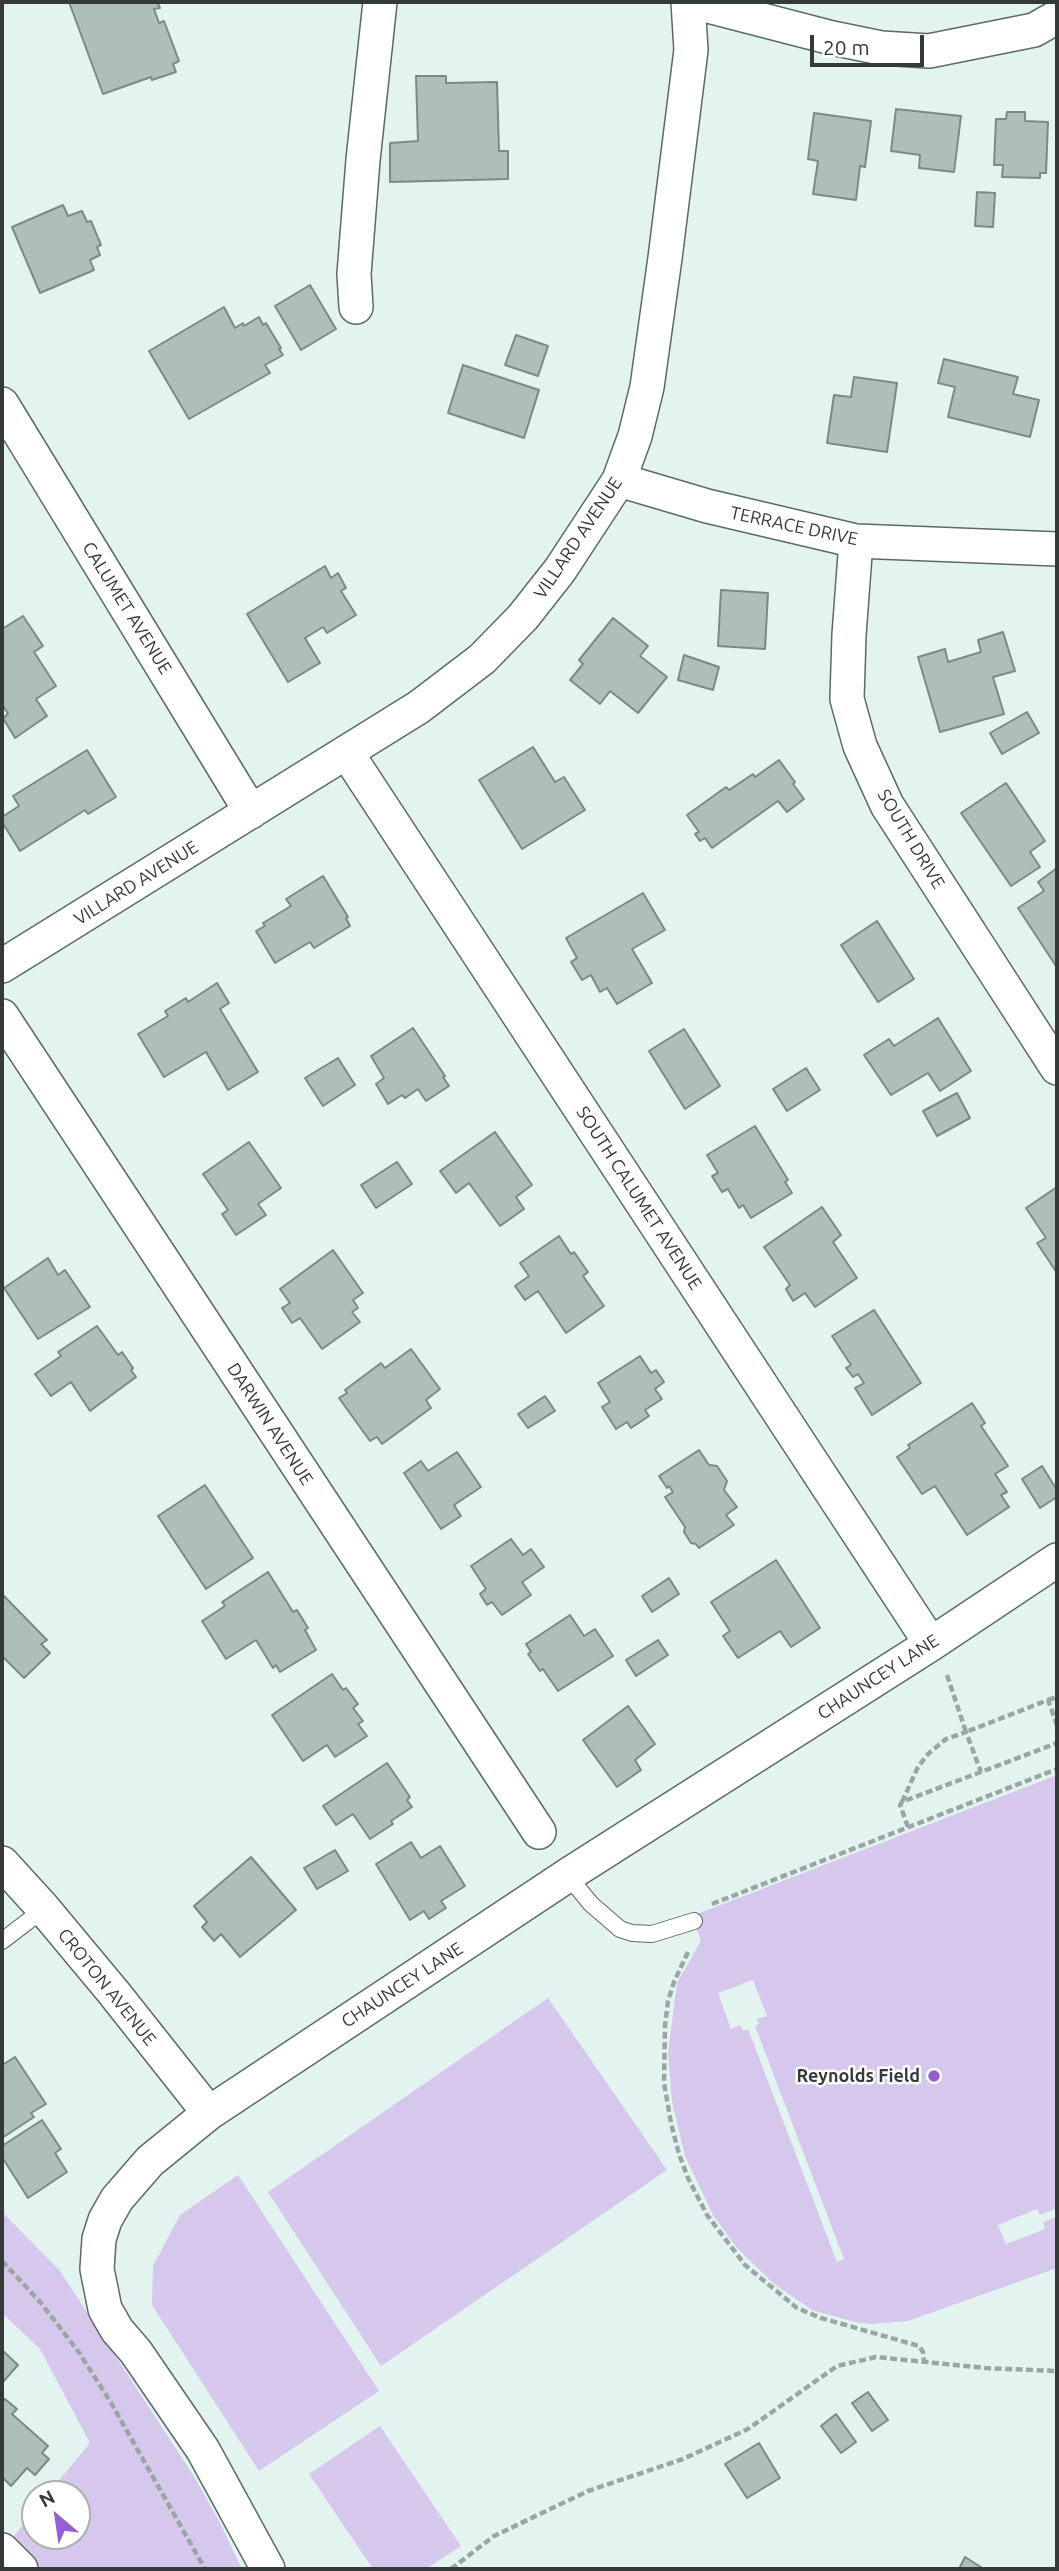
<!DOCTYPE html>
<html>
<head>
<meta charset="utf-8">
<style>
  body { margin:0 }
  #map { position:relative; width:1059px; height:2571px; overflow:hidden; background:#e3f4f0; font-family:Ubuntu,sans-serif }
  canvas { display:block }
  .frame { position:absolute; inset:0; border:4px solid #343a39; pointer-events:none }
  .north { position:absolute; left:21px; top:2480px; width:70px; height:70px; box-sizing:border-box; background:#fff; border:2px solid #aeb0b0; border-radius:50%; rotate:331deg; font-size:19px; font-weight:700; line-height:28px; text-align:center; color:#343a39 }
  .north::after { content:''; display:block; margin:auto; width:24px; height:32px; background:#965dd5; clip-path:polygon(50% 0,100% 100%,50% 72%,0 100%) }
  .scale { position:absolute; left:810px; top:35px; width:114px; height:32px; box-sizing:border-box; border:4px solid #343a39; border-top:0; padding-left:9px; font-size:21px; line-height:24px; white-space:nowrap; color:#343a39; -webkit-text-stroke:5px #fff; paint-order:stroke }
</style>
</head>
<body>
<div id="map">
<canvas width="1059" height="2571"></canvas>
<div class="frame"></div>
<div class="north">N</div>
<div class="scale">20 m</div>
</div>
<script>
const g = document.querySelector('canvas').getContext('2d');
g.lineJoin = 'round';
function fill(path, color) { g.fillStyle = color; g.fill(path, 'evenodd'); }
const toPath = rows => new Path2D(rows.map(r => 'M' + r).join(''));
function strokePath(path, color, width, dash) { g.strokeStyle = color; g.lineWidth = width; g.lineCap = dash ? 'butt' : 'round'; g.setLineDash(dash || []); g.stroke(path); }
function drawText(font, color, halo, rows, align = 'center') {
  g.font = font + ' Ubuntu,sans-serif'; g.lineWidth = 5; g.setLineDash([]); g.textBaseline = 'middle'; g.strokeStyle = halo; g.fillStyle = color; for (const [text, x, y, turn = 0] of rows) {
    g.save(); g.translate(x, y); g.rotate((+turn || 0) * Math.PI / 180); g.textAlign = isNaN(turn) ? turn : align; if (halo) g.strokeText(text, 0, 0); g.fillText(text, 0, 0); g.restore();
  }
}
const green = toPath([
  [1057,1775,1057,2208,1040,2215,1037,2209,998,2225,1006,2244,1045,2229,1043,2222,1057,2217,1057,2268,908,2321,871,2324,855,2322,812,2310,774,2284,737,2248,713,2215,685,2156,672,2102,668,2053,677,1983,701,1941,692,1916],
  [753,1980,767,2016,757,2019,759,2024,755,2026,844,2259,837,2262,748,2029,743,2031,740,2025,731,2029,718,1993],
  [548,1998,667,2170,381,2366,268,2192],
  [238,2175,379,2391,259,2471,152,2305,153,2266,180,2215],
  [2,2212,60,2271,195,2478,220,2523,242,2569,37,2569,10,2541,35,2510,35,2536,77,2536,77,2494,48,2494,90,2443,40,2349,2,2313],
  [380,2426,461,2546,426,2569,373,2569,309,2474]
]);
const building = toPath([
  [69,2,157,2,160,8,154,9,159,23,164,21,179,61,173,64,176,72,152,80,151,77,103,94,69,2],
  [416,76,446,76,446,83,497,82,499,151,508,151,508,179,390,182,390,143,418,141,416,76],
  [896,109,961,116,954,172,919,168,920,155,891,151,896,109],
  [1007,112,1025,112,1025,121,1048,122,1046,173,1040,173,1040,178,1002,177,1003,165,994,165,996,119,1006,119,1007,112],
  [814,113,871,121,865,167,860,166,856,200,813,194,818,161,808,159,814,113],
  [977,192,995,193,993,227,975,226,977,192],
  [63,205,68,216,82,211,87,222,91,221,101,245,97,247,100,255,90,260,94,270,40,293,12,227,63,205],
  [310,285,336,329,301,350,275,306,310,285],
  [224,307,235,328,243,323,244,326,259,317,263,325,266,323,281,348,279,349,283,355,265,365,270,373,189,419,149,351,224,307],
  [516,335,548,346,538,376,505,365,516,335],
  [944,359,1018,377,1013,394,1039,400,1030,437,948,417,955,387,938,383,944,359],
  [463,365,539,390,524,438,448,413,463,365],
  [854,377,897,383,887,452,827,443,834,395,851,397,854,377],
  [325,566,331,578,338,573,346,588,341,591,356,615,327,633,323,627,305,638,320,663,288,682,247,614,325,566],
  [721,590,768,593,765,649,718,646,721,590],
  [23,616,43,646,34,652,56,686,36,699,47,716,15,738,3,718,8,714,2,704,2,629,23,616],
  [613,618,648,646,640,656,667,677,638,713,610,691,600,704,570,680,583,664,579,660,613,618],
  [1003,632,1015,671,993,677,1004,714,940,732,918,657,945,649,948,662,981,652,978,640,1003,632],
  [684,655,719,667,713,690,678,680,684,655],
  [1027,712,1039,733,1002,754,990,733,1027,712],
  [533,747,555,782,564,777,585,810,522,849,479,780,533,747],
  [87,750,116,797,88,814,85,810,20,851,2,822,2,817,19,806,13,796,87,750],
  [779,760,795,782,793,784,804,799,787,812,778,801,712,848,705,838,700,841,695,834,699,832,687,815,726,787,729,790,753,774,755,777,779,760],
  [1006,783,1045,841,1030,852,1040,867,1011,886,961,813,1006,783],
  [1057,868,1057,965,1056,966,1018,908,1044,891,1038,882,1057,868],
  [323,876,348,917,346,918,350,926,314,948,310,942,275,963,256,931,265,926,263,923,291,906,286,899,323,876],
  [643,893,665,930,632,949,652,983,617,1004,607,988,600,992,591,975,582,980,571,962,577,958,566,938,643,893],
  [877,921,914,979,878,1002,841,945,877,921],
  [217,983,229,1003,220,1009,258,1072,228,1090,206,1052,164,1077,138,1034,168,1016,165,1011,186,998,188,1002,217,983],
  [938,1018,971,1071,940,1091,928,1073,891,1095,864,1055,889,1039,894,1046,938,1018],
  [413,1028,445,1076,443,1077,449,1086,426,1101,418,1089,405,1098,402,1095,388,1104,376,1084,384,1078,371,1056,413,1028],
  [684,1029,720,1086,685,1109,649,1051,684,1029],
  [338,1058,355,1085,323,1106,305,1078,338,1058],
  [806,1068,820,1090,787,1111,773,1089,806,1068],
  [957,1093,970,1118,937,1136,923,1111,957,1093],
  [755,1126,788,1180,785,1182,792,1193,751,1218,743,1205,739,1208,728,1189,722,1192,712,1176,718,1173,707,1155,755,1126],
  [495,1132,532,1185,516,1197,524,1209,500,1226,469,1183,456,1193,440,1171,495,1132],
  [249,1142,281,1188,258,1204,266,1215,236,1235,222,1214,228,1210,203,1174,249,1142],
  [397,1162,412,1184,376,1208,361,1185,397,1162],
  [1057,1187,1057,1273,1037,1243,1046,1238,1026,1208,1057,1187],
  [822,1207,841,1235,833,1242,857,1278,815,1307,805,1293,793,1301,786,1289,790,1285,764,1247,822,1207],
  [559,1236,571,1254,574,1252,588,1272,583,1276,604,1306,566,1333,538,1291,525,1300,515,1286,529,1276,520,1263,559,1236],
  [333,1250,363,1293,353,1300,358,1308,352,1312,360,1322,322,1349,300,1318,292,1323,282,1308,290,1303,280,1289,333,1250],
  [48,1258,58,1275,65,1270,90,1307,38,1339,4,1288,48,1258],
  [874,1310,921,1383,872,1415,855,1388,864,1383,858,1374,853,1377,846,1368,851,1365,832,1336,874,1310],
  [97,1326,118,1355,122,1352,133,1368,131,1370,136,1377,90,1411,71,1382,51,1396,35,1374,61,1356,58,1352,97,1326],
  [411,1349,440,1389,426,1400,431,1408,382,1444,377,1437,370,1441,339,1398,347,1393,345,1390,381,1363,385,1368,411,1349],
  [640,1356,651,1373,656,1370,664,1382,655,1389,662,1399,645,1410,649,1416,631,1428,627,1422,616,1429,602,1407,610,1402,598,1383,640,1356],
  [545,1396,555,1411,528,1428,518,1414,545,1396],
  [972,1403,985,1423,981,1426,1008,1466,995,1474,1007,1492,1001,1495,1009,1507,967,1535,935,1486,922,1494,897,1457,910,1448,908,1445,972,1403],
  [699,1450,709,1465,717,1466,727,1481,724,1490,737,1507,726,1515,734,1525,699,1548,696,1544,691,1543,684,1532,685,1527,665,1497,673,1492,669,1486,667,1488,659,1476,699,1450],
  [457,1452,481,1487,454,1505,461,1516,441,1529,404,1473,421,1461,428,1471,457,1452],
  [1042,1466,1057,1490,1057,1497,1040,1508,1022,1479,1042,1466],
  [205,1485,253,1558,206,1589,158,1516,205,1485],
  [511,1539,523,1555,531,1549,544,1567,522,1582,531,1595,502,1615,492,1602,487,1605,480,1594,486,1589,471,1566,511,1539],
  [776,1560,820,1628,791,1647,780,1631,738,1658,723,1636,730,1631,711,1602,776,1560],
  [268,1572,293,1612,297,1610,308,1628,305,1630,316,1650,280,1672,276,1665,273,1668,256,1640,226,1659,202,1621,225,1606,222,1602,268,1572],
  [669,1578,679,1594,652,1612,642,1596,669,1578],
  [2,1594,47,1640,41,1644,50,1653,24,1678,2,1656,2,1594],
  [570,1615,584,1636,595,1629,613,1656,558,1691,543,1669,540,1671,528,1654,531,1652,526,1644,570,1615],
  [658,1640,668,1655,636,1676,626,1660,658,1640],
  [332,1674,343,1690,346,1688,358,1704,353,1708,363,1721,358,1724,367,1736,335,1757,327,1745,303,1761,272,1715,332,1674],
  [628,1706,655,1744,635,1760,641,1770,617,1787,583,1740,628,1706],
  [387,1763,410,1797,407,1800,412,1807,391,1821,393,1824,370,1839,353,1814,336,1825,323,1806,387,1763],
  [411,1842,421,1858,440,1846,465,1886,441,1901,446,1908,429,1919,424,1911,410,1920,376,1864,411,1842],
  [335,1850,348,1871,317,1889,304,1868,335,1850],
  [251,1857,296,1910,240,1957,221,1934,214,1941,202,1927,207,1922,194,1906,251,1857],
  [15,2057,46,2104,31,2113,34,2117,2,2138,2,2065,15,2057],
  [42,2120,61,2149,55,2153,67,2172,28,2198,2,2157,2,2146,42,2120],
  [2,2350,18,2365,2,2383,2,2350],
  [868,2392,888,2420,872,2431,852,2403,868,2392],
  [5,2399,17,2409,12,2414,48,2446,42,2453,49,2459,35,2475,27,2468,11,2486,2,2477,2,2402,5,2399],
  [836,2414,856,2442,841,2453,821,2426,836,2414],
  [759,2443,780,2478,747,2498,725,2464,759,2443],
  [965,2557,984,2569,959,2569,965,2557]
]);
const path = toPath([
  [947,1675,966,1732,1048,1700,1057,1725],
  [1048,1700,1057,1697],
  [902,1802,918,1767,928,1754,946,1739,966,1732,981,1772],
  [908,1827,900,1805,902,1802,1057,1743],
  [712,1904,1057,1769],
  [688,1952,674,1982,668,2001,665,2026,664,2083,671,2123,679,2154,688,2178,707,2215,745,2265,797,2308,821,2318,919,2346,923,2352,924,2362],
  [2,2261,41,2303,78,2351,110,2401,205,2569],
  [451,2569,494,2536,588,2491,683,2459,748,2429,837,2366,876,2357,985,2368,1057,2371]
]);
const lane = toPath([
  [568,1876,591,1904,620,1929,632,1933,652,1934,694,1921],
  [2,1941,44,1909]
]);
const street = toPath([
  [693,2,832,38,881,48,929,51,1034,30,1057,17],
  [356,307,354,274,363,160,380,2],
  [2,404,251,812],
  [619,480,707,506,856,541,1057,549],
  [856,541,849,635,847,699,860,746,887,805,1057,1068],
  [347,753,931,1644],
  [2,966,419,707,482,659,523,617,560,570,619,480,635,436,647,387,665,258,691,50,688,2],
  [2,1016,539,1832],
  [2,1863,44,1909,114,1993,209,2113],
  [2,2550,21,2569],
  [268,2569,203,2450,136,2352,117,2330,105,2309,97,2269,99,2239,105,2220,117,2199,150,2161,209,2113,571,1873,931,1644,1057,1560]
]);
const markers = [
  [934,2076,7,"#965dd5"]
];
const streetNames = [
  ["TERRACE DRIVE",794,526,12],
  ["VILLARD AVENUE",578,538,-56],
  ["CALUMET AVENUE",127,608,58],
  ["SOUTH DRIVE",911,839,59],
  ["VILLARD AVENUE",136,883,-32],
  ["SOUTH CALUMET AVENUE",639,1198,57],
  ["DARWIN AVENUE",270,1424,57],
  ["CHAUNCEY LANE",878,1677,-33],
  ["CHAUNCEY LANE",402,1985,-33],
  ["CROTON AVENUE",107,1987,51]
];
const poiNames = [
  ["Reynolds Field",920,2076]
];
fill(green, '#d6c7ec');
fill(building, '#aebfbb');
strokePath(building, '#7a8a86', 2);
strokePath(lane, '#5b6a66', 18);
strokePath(street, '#5b6a66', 36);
strokePath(path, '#9aa6a3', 4.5, [7, 3.5]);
strokePath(lane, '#fff', 16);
strokePath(street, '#fff', 33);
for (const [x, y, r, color] of markers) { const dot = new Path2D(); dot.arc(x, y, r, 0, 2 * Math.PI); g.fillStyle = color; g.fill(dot); strokePath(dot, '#fff', 2.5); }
drawText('18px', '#343a39', '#fff', streetNames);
drawText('bold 18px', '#343a39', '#fff', poiNames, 'right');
</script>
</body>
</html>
